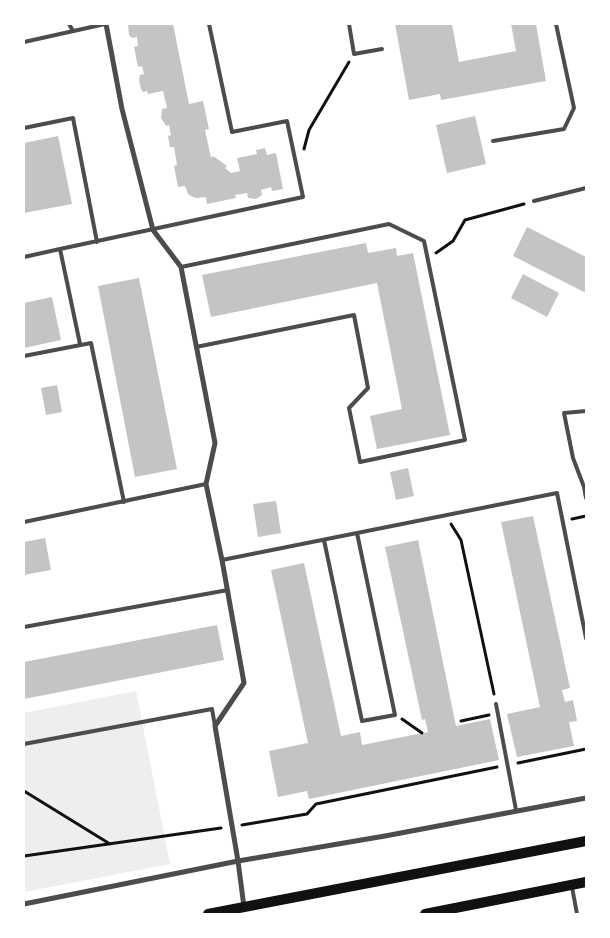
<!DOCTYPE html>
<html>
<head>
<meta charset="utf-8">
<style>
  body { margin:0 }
  #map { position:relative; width:610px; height:938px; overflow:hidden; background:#fff; font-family:Commissioner,sans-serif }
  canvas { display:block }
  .frame { position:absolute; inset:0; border:25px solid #fff; pointer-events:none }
</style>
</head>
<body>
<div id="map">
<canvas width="610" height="938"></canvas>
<div class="frame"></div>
</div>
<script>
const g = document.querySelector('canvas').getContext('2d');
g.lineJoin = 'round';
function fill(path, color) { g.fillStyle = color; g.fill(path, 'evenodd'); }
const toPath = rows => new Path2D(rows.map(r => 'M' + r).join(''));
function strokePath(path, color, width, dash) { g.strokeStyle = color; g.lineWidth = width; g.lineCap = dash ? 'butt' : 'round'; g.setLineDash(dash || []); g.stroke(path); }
const green = toPath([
  [136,691,170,864,24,892,24,713]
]);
const building = toPath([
  [128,24,173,24,189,104,203,101,209,129,205,130,211,158,213,156,227,166,225,168,231,173,240,171,237,158,257,154,256,150,265,148,267,155,276,153,283,189,272,191,271,187,261,190,262,195,256,199,248,198,247,193,235,195,236,198,207,204,206,197,197,198,193,197,188,194,185,186,178,187,174,166,177,165,174,147,170,147,168,136,171,135,169,125,166,126,161,118,162,109,167,108,163,91,148,94,147,91,143,92,141,89,139,80,140,75,144,74,142,66,138,67,134,47,138,46,137,37,132,38,129,35],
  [395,24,452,24,459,62,516,51,511,24,536,24,546,81,441,100,440,94,409,100],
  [475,116,486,164,447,173,436,125],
  [58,136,72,204,24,213,24,143],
  [527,227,586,257,586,293,513,256],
  [366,243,368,253,396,248,397,256,413,253,450,435,377,449,370,416,402,409,377,283,211,317,202,275],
  [523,274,559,293,547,317,511,298],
  [139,278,177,469,135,477,98,286],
  [52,297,61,340,24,348,24,303],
  [57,385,62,412,46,415,41,388],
  [408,468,414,496,396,500,390,472],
  [276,501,281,533,258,537,253,504],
  [533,516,570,688,562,690,565,702,573,700,577,721,569,722,574,746,517,757,507,714,540,707,501,522],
  [45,538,51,570,24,575,24,542],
  [418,540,456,726,490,719,499,760,309,799,307,791,278,797,269,751,308,743,271,570,304,563,341,736,360,732,362,745,428,732,425,719,422,720,385,547],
  [217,625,224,660,24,699,24,662]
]);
const path = toPath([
  [304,149,309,130,349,62],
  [436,253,453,241,465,220,524,204],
  [572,519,586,516],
  [451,524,461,540,494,694],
  [402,719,422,733],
  [461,721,489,715],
  [518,763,586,749],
  [24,791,110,844],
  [242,825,307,814,316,804,497,767],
  [24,856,221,828]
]);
const service = toPath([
  [69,24,73,31],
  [349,24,354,54,382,49],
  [24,42,105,24],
  [24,128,73,118,97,242],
  [493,141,564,129,574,108,556,24],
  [534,201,586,188],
  [60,249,303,197,287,121,232,132,209,24],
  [24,257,60,249,80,344],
  [181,267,389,224,424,241,465,440,360,462,349,408,368,388,354,315,196,347],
  [24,356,91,343,124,502],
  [586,411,564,413,573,458,584,487,586,498],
  [24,522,206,484],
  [324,540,362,721,395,715,357,533],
  [222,560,557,493,586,638],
  [24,627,228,590],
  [496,704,516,810],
  [24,744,212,709,215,726],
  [572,887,577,914]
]);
const minor = toPath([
  [106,24,122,109,153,230,181,267,215,443,206,484,222,560,244,683,215,726,238,861,244,907],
  [24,904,238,861,385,836,586,798]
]);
const secondary = toPath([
  [208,914,586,841],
  [425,914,586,882]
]);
fill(green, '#eee');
fill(building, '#c4c4c4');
strokePath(path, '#111', 3);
strokePath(service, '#4c4c4c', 4);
strokePath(minor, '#4c4c4c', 5);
strokePath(secondary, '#111', 10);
</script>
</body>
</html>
